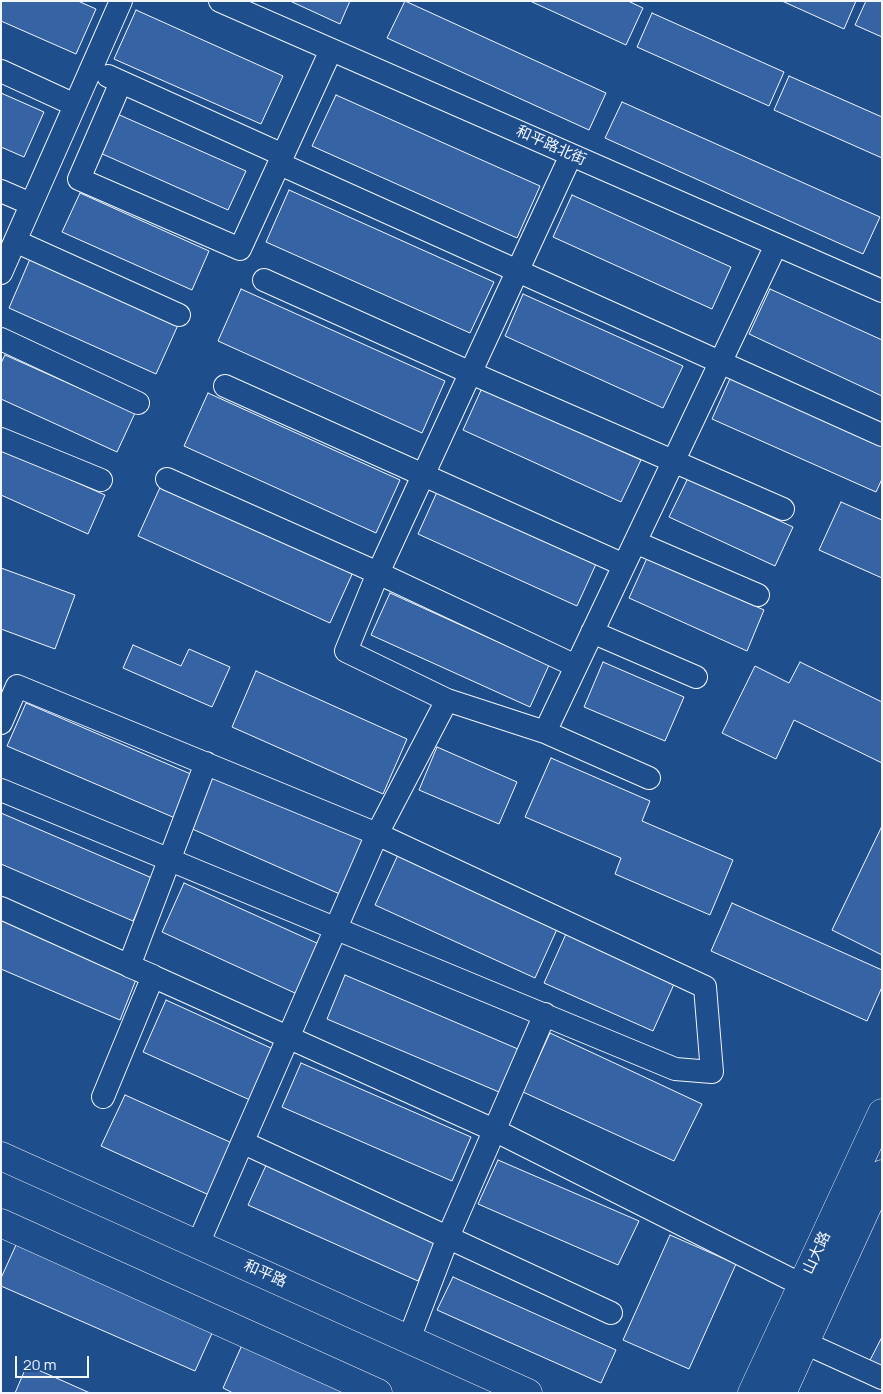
<!DOCTYPE html>
<html>
<head>
<meta charset="utf-8">
<style>
  body { margin:0 }
  #map { position:relative; width:883px; height:1394px; overflow:hidden; background:#1f4e8c; font-family:Manrope,sans-serif }
  canvas { display:block }
  .frame { position:absolute; inset:0; border:2px solid #f2f6ff; pointer-events:none }
  .scale { position:absolute; left:15px; top:1356px; width:74px; height:22px; box-sizing:border-box; border:2px solid #f2f6ff; border-top:0; padding-left:6px; font-size:15px; line-height:18px; white-space:nowrap; color:#f2f6ff; -webkit-text-stroke:4px #1f4e8c; paint-order:stroke }
</style>
</head>
<body>
<div id="map">
<canvas width="883" height="1394"></canvas>
<div class="frame"></div>
<div class="scale">20 m</div>
</div>
<script>
const g = document.querySelector('canvas').getContext('2d');
g.lineJoin = 'round';
function fill(path, color) { g.fillStyle = color; g.fill(path, 'evenodd'); }
const toPath = rows => new Path2D(rows.map(r => 'M' + r).join(''));
function strokePath(path, color, width, dash) { g.strokeStyle = color; g.lineWidth = width; g.lineCap = dash ? 'butt' : 'round'; g.setLineDash(dash || []); g.stroke(path); }
function drawText(font, color, halo, rows, align = 'center') {
  g.font = font + ' Manrope,"Noto Sans SC",sans-serif'; g.lineWidth = 4; g.setLineDash([]); g.textBaseline = 'middle'; g.strokeStyle = halo; g.fillStyle = color; for (const [text, x, y, turn = 0] of rows) {
    g.save(); g.translate(x, y); g.rotate((+turn || 0) * Math.PI / 180); g.textAlign = isNaN(turn) ? turn : align; if (halo) g.strokeText(text, 0, 0); g.fillText(text, 0, 0); g.restore();
  }
}
const building = toPath([
  [1,1,78,1,96,9,76,54,1,21,1,1],
  [290,1,350,1,340,24,290,1],
  [405,1,606,93,589,130,387,38,405,1],
  [530,1,628,1,643,8,626,45,530,1],
  [782,1,856,1,844,29,782,1],
  [866,1,882,1,882,37,855,25,866,1],
  [136,10,283,76,261,124,114,59,136,10],
  [652,13,784,72,769,106,637,47,652,13],
  [789,76,882,117,882,158,774,110,789,76],
  [1,93,44,112,24,157,1,147,1,93],
  [336,95,540,186,517,238,312,146,336,95],
  [622,102,880,217,863,254,605,138,622,102],
  [115,113,246,171,228,210,98,152,115,113],
  [289,190,494,282,470,333,266,242,289,190],
  [80,193,209,251,192,290,62,232,80,193],
  [572,195,731,267,712,309,553,237,572,195],
  [30,259,178,325,156,374,9,308,30,259],
  [241,289,445,381,422,433,218,341,241,289],
  [770,289,882,340,882,396,749,334,770,289],
  [523,294,683,366,663,408,505,336,523,294],
  [5,355,135,413,117,452,1,399,1,363,5,355],
  [733,372,882,438,882,479,876,492,712,419,733,372],
  [482,388,641,460,621,502,463,430,482,388],
  [208,393,400,480,376,533,184,446,208,393],
  [1,449,105,495,88,534,1,495,1,449],
  [688,478,793,527,775,566,669,517,688,478],
  [162,483,354,570,330,623,138,536,162,483],
  [437,492,596,564,577,606,418,534,437,492],
  [841,502,882,520,882,578,819,550,841,502],
  [647,558,764,610,747,651,629,598,647,558],
  [1,568,75,595,55,649,1,629,1,568],
  [390,593,549,665,530,707,371,635,390,593],
  [133,645,181,666,189,649,230,667,212,707,123,668,133,645],
  [603,662,684,697,665,741,584,707,603,662],
  [800,662,882,702,882,763,794,720,776,759,722,733,755,666,789,683,800,662],
  [256,671,407,739,383,794,232,727,256,671],
  [26,703,193,775,175,818,7,746,26,703],
  [437,747,517,782,499,824,419,790,437,747],
  [551,758,650,801,642,821,733,860,710,915,615,874,621,858,525,817,551,758],
  [215,772,366,840,342,895,190,828,215,772],
  [1,813,152,878,133,921,1,864,1,813],
  [882,826,882,955,832,930,882,826],
  [402,846,562,918,535,978,375,905,402,846],
  [184,883,319,944,297,994,162,932,184,883],
  [732,903,882,970,882,987,867,1021,711,951,732,903],
  [1,918,137,977,120,1020,1,969,1,918],
  [570,925,679,973,653,1031,544,983,570,925],
  [345,975,518,1049,499,1092,327,1019,345,975],
  [166,1000,273,1049,250,1100,143,1052,166,1000],
  [550,1033,702,1104,674,1161,523,1092,550,1033],
  [301,1063,471,1137,452,1181,282,1107,301,1063],
  [125,1095,232,1143,209,1195,101,1146,125,1095],
  [498,1160,639,1221,618,1265,478,1204,498,1160],
  [268,1161,438,1236,418,1281,248,1205,268,1161],
  [670,1235,736,1264,689,1369,623,1340,670,1235],
  [16,1245,213,1331,195,1371,1,1286,1,1278,16,1245],
  [453,1277,616,1350,601,1383,437,1310,453,1277],
  [882,1337,882,1371,868,1364,882,1337],
  [242,1345,355,1393,233,1393,223,1388,242,1345],
  [27,1365,90,1393,15,1393,27,1365]
]);
const street = toPath([
  [220,1,882,291],
  [1,71,75,105],
  [108,76,283,155],
  [121,82,79,179,240,249,331,50],
  [280,164,882,435],
  [1,191,31,204],
  [15,241,179,315],
  [1,273,121,1],
  [264,280,471,373,783,509],
  [1,339,138,403],
  [225,386,624,565],
  [1,439,101,480],
  [167,479,378,573,576,666],
  [635,542,758,595],
  [592,632,696,677],
  [447,700,545,732,776,245],
  [1,723,17,686,377,834,705,987,712,1072,675,1069,1,790],
  [545,732,649,778],
  [1,908,494,1130,802,1285],
  [103,1097,153,976,129,966,206,763],
  [244,1143,611,1313],
  [198,1244,377,834,447,700,346,651,378,573,571,155],
  [409,1339,448,1237,545,1014],
  [805,1343,882,1378]
]);
const secondary = toPath([
  [1,1156,528,1393],
  [1,1223,378,1393],
  [752,1393,882,1113],
  [782,1393,882,1174]
]);
const streetNames = [
  ["和平路北街",551,146,24],
  ["山大路",817,1253,-65],
  ["和平路",265,1274,24]
];
fill(building, '#3563a3');
strokePath(building, '#f2f6ff', 1);
strokePath(street, '#f2f6ff', 24);
strokePath(secondary, '#f2f6ff', 29);
strokePath(street, '#1f4e8c', 22);
strokePath(secondary, '#1f4e8c', 28);
drawText('15px', '#f2f6ff', '#1f4e8c', streetNames);
</script>
</body>
</html>
